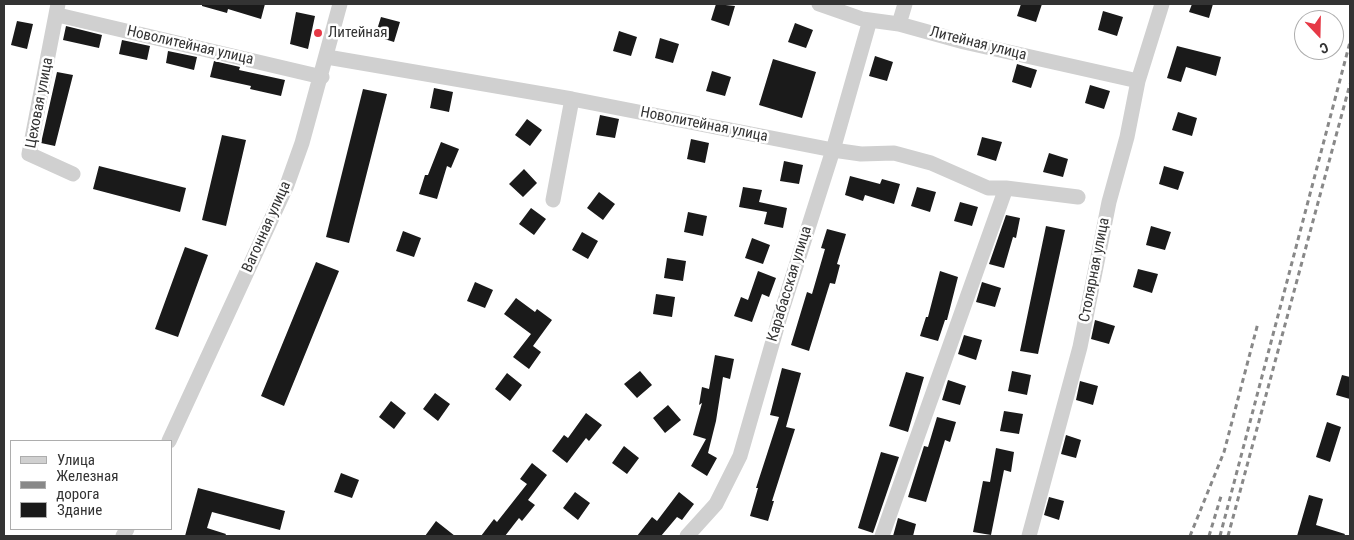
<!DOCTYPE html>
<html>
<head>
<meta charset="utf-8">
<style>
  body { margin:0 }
  #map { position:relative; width:1354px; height:540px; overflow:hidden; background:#fff; font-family:"Roboto Condensed",sans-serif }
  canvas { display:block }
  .frame { position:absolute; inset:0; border:5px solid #333; pointer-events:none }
  .legend { position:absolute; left:10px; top:440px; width:162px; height:90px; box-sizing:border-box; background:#fff; border:1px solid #adadad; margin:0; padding:6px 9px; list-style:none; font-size:15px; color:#333 }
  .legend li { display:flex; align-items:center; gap:10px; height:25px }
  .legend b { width:25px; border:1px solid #adadad }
  .north { position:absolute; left:1294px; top:10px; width:50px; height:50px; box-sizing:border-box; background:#fff; border:1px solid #adadad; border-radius:50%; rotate:159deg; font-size:14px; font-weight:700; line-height:20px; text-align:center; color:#333 }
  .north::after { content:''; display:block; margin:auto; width:18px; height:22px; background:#e63946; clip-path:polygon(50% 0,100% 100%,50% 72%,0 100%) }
</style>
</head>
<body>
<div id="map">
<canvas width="1354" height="540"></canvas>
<div class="frame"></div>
<ul class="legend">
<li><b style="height:6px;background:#d0d0d0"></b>Улица</li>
<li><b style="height:6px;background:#888"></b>Железная дорога</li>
<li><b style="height:14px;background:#1a1a1a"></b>Здание</li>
</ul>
<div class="north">С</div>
</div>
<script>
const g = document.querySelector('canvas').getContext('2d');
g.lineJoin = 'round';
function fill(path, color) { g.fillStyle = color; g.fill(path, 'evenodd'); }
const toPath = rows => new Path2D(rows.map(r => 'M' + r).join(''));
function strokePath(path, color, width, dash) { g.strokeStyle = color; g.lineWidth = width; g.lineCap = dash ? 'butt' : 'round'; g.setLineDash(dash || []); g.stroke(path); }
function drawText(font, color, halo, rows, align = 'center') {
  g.font = font + ' "Roboto Condensed",sans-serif'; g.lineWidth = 5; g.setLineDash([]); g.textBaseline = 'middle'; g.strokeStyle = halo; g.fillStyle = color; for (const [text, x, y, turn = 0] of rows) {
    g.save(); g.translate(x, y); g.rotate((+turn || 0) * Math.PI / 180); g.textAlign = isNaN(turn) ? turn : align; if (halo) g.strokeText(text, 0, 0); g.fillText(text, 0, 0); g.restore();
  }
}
const building = toPath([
  [202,4,265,4,261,19,228,9,227,13,202,6],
  [716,4,735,6,729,26,711,20],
  [1021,4,1042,4,1036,22,1017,16],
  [1192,4,1213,4,1209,18,1189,12],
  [1103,11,1123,17,1117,36,1098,30],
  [296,12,315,16,308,49,290,44],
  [381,17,400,22,394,42,375,36],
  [17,21,33,24,27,49,11,45],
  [795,23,813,30,806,48,788,42],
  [66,26,102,35,99,48,63,40],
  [619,31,637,37,631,56,613,51],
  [660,38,679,44,673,63,655,58],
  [122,40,150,46,147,60,119,54],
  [1177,46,1221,57,1216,76,1186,67,1181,82,1167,78],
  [168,51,197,57,194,70,166,63],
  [875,56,893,62,887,81,869,76],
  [773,59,816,72,802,118,759,105],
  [214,61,240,67,239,70,285,80,281,96,250,89,251,86,210,77],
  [1017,64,1037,70,1031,88,1012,82],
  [712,71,731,77,725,96,706,91],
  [57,72,73,75,55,146,41,143],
  [1090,85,1110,91,1104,109,1085,103],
  [434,88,453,92,449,112,430,108],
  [363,89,387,94,349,243,326,237],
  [1178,112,1197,118,1192,136,1172,130],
  [600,115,619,119,615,138,596,135],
  [527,119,542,130,530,146,515,135],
  [222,135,246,140,226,226,202,220],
  [982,137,1002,142,996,161,977,155],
  [691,139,709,143,705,163,687,159],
  [441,142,459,149,451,168,447,166,437,199,419,194,425,175,428,175],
  [1049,153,1068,159,1063,177,1043,172],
  [784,161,803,165,799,184,780,181],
  [99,166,186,188,180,212,93,189],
  [1164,166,1184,172,1178,190,1159,184],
  [524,169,537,183,523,197,509,184],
  [850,176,880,184,882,179,900,184,894,204,865,195,863,201,845,195],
  [743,187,762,190,759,202,787,208,783,228,764,224,767,212,739,207],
  [917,187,936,192,930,212,911,206],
  [599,192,615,204,603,220,587,208],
  [960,202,978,207,972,226,954,221],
  [531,208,546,219,534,235,519,224],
  [688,212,707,216,703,236,684,232],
  [1006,215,1020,218,1016,238,1013,237,1004,268,989,264],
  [1046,226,1065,230,1038,354,1020,351],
  [1151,226,1171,232,1165,250,1146,245],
  [827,229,846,234,837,264,840,265,835,284,830,283,809,351,791,345,807,292,812,294,825,249,821,248],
  [403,231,421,238,414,257,396,251],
  [582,232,598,241,588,259,572,250],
  [752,238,770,245,763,264,745,258],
  [185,247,208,255,178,337,155,329],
  [667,258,686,261,683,281,664,278],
  [316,262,339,271,284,406,261,396],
  [1138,269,1158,274,1152,293,1133,287],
  [758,271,776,278,769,297,762,294,752,322,734,316,741,297,748,300],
  [940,271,958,277,947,320,945,320,938,341,920,336,926,317,928,317],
  [475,282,493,290,485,308,467,301],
  [982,282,1001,288,995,307,976,302],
  [656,294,675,297,672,317,653,314],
  [516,298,535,312,537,309,552,320,533,346,541,352,529,369,513,357,531,334,504,314],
  [1095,320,1115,326,1109,344,1091,339],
  [964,335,982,340,976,360,958,354],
  [715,355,734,359,730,379,723,377,716,421,708,453,717,458,707,476,691,466,706,439,693,435,702,403,699,405,702,387,709,389],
  [782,368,801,373,786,427,795,429,772,501,774,501,768,521,750,516,758,488,756,488,779,417,770,415],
  [640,371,652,385,637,398,624,384],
  [1012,371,1031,375,1027,395,1008,391],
  [906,372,924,377,908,432,889,426],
  [507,373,522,385,510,401,495,389],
  [1342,375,1350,377,1350,399,1336,395],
  [948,380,966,386,960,405,942,400],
  [1080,381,1098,386,1093,405,1076,400],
  [435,393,450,404,438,421,423,409],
  [391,401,406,413,394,429,379,417],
  [668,405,681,420,665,433,653,418],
  [1004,411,1023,414,1019,434,1000,431],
  [586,413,602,425,589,441,586,438,567,463,552,451,564,435,568,438],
  [937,417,956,422,950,442,945,440,926,502,908,497,924,446,928,447],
  [1327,422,1341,427,1330,462,1316,457],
  [1066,435,1081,440,1076,458,1061,454],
  [624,446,639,458,627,474,612,463],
  [996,448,1014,452,1011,472,1004,470,991,535,973,532,983,481,990,482],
  [881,452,899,457,873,533,858,528],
  [532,463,547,475,528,500,535,505,522,521,519,518,505,536,481,536,494,519,497,522,527,484,520,479],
  [341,473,359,480,352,498,334,492],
  [198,488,285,511,280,530,212,512,207,528,226,534,225,536,185,536],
  [575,492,590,503,578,520,563,508],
  [679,492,694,504,682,520,677,517,661,536,637,536,652,517,657,521],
  [1309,495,1323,499,1316,525,1345,534,1344,536,1297,536],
  [1049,497,1064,501,1059,520,1044,515],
  [898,518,916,524,913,536,893,536],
  [436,521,455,536,425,536]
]);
const minor = toPath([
  [58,4,29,154,73,174],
  [819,4,862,19,899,24,964,42,1138,81],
  [58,15,322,77],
  [899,24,905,4],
  [327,57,572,99,833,150,861,154,894,153,931,163,988,188,1006,188,1078,197],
  [553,200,572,99],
  [169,441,287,185,302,143,340,4],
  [123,536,127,529],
  [687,536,716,504,740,456,781,313,833,150,870,20],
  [882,536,1006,188],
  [1029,536,1080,347,1109,202,1127,137,1138,81,1162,4]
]);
const rail = toPath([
  [1190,536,1224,452,1258,323],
  [1209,536,1222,493],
  [1220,536,1350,42],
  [1228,536,1350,84]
]);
const markers = [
  [318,33,5,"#e63946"]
];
const poiNames = [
  ["Литейная",328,33]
];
const streetNames = [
  ["Литейная улица",978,44,14],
  ["Новолитейная улица",190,46,13],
  ["Цеховая улица",40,103,-79],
  ["Новолитейная улица",704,125,11],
  ["Вагонная улица",267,227,-66],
  ["Столярная улица",1095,270,-79],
  ["Карабасская улица",790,284,-73]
];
fill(building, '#1a1a1a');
strokePath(minor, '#d0d0d0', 15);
strokePath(rail, '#888', 3, [5, 4]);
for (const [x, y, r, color] of markers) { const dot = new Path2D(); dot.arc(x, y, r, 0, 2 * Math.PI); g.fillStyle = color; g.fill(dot); strokePath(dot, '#fff', 2); }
drawText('15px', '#333', '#fff', poiNames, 'left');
drawText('15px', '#333', '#fff', streetNames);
</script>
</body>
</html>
